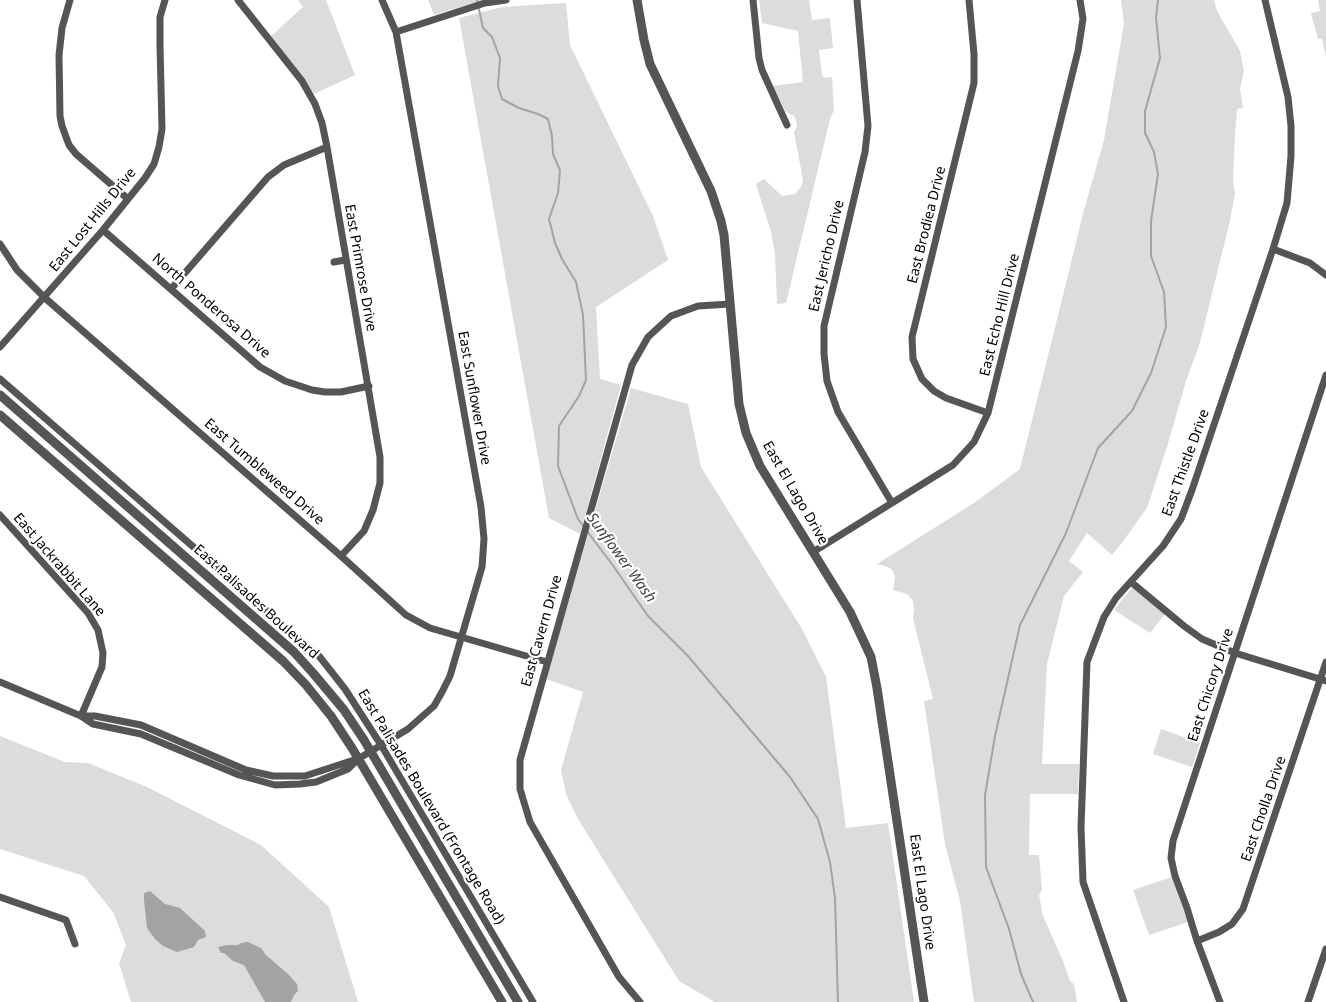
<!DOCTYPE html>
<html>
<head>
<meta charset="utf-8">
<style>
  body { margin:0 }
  canvas { display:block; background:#fff }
</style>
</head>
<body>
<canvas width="1326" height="1002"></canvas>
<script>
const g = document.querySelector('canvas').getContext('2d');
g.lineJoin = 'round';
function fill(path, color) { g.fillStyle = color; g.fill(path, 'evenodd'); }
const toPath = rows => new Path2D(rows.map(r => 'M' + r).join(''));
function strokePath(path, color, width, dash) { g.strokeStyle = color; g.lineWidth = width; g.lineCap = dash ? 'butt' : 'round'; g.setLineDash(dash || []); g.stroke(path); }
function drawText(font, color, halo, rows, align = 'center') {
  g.font = font + ' "Noto Sans",sans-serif'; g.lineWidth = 4.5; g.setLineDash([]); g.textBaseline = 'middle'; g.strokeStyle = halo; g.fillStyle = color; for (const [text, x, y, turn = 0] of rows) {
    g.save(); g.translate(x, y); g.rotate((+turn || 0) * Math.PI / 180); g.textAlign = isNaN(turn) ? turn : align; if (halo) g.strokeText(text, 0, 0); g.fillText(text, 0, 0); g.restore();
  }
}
const green = toPath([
  [298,0,326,0,355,75,314,94,271,36,303,7],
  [428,0,484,0,434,15],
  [759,0,809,0,812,20,830,18,833,48,819,50,822,75,825,78,832,77,834,110,830,119,786,303,777,304,775,254,771,232,756,184,764,179,782,196,795,194,801,187,803,180,794,132,797,126,796,121,794,116,786,112,773,86,803,82,798,31,762,23],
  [1121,0,1214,0,1217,11,1240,51,1244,71,1240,89,1243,108,1237,109,1235,135,1233,181,1235,193,1230,221,1199,346,1186,381,1167,447,1147,508,1124,540,1112,555,1087,533,1069,561,1083,572,1064,596,1047,664,1042,764,1079,764,1078,794,1030,794,1029,855,1039,855,1042,890,1039,895,1043,916,1063,961,1070,981,1074,984,1077,1002,974,1002,960,901,945,844,924,701,933,699,913,618,914,608,913,601,907,594,893,590,895,578,893,571,888,567,877,564,974,503,1020,469,1084,210,1104,140,1124,23],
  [1318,0,1326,0,1326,57,1322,39,1318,39,1311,13,1320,11],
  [566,3,570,45,653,216,668,260,596,307,600,379,621,385,580,534,549,518,459,18,502,7],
  [631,388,688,404,701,467,802,629,826,677,846,828,888,823,914,1002,715,1002,679,981,578,819,566,794,561,770,583,692,546,679],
  [1134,588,1166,613,1150,633,1114,610,1130,590],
  [1161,729,1200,743,1192,767,1153,754],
  [0,736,65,762,88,763,147,787,261,845,329,907,358,1002,131,1002,119,963,126,945,113,912,84,876,0,849],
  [1172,877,1188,922,1149,935,1133,890]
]);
const water = toPath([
  [150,891,165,904,180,908,205,931,206,937,198,940,194,947,177,952,163,946,155,939,147,928,144,900,144,893],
  [248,942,261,948,266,955,288,974,297,984,298,991,294,995,291,1002,265,1002,244,965,233,961,224,953,221,953,218,947,227,945,238,945,241,943]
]);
const stream = toPath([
  [477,0,483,28,492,37,500,58,498,86,502,99,519,108,538,114,548,119,552,136,553,154,560,170,558,193,549,219,555,243,562,259,576,282,583,315,586,380,579,396,559,426,558,466,578,519,584,527],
  [587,531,614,567,648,616,688,656,790,777,818,819,830,862,835,898,838,1002],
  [1033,1002,1021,974,1009,929,986,867,985,795,995,736,1020,625,1066,533,1098,448,1132,411,1151,373,1166,327,1164,292,1151,256,1151,221,1158,174,1154,152,1145,133,1145,111,1160,58,1156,18,1158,0]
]);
const minor = toPath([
  [70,0,62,28,59,55,60,116,62,126,69,145,76,154,128,199],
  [238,0,302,81,315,104,322,123,327,147,380,457,380,483,373,510,364,531,341,556],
  [753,0,759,58,762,70,787,125],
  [857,0,868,126,865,152,824,326,824,354,827,381,838,412,892,503],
  [969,0,974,54,974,83,912,337,913,359,922,379,934,391,946,398,988,413],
  [396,32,485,3,506,0],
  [103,230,260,367,285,381,312,390,325,392,341,392,369,386],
  [0,244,17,270,45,298,341,556,406,615,430,628,547,662],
  [1273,249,1310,263,1326,275],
  [334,262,345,260],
  [171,289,268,177,284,165,327,147],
  [0,347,103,230,145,178,154,164,159,147,162,129,160,45,160,17,165,0],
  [0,379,319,656,345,689,381,745,533,1002],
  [0,515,88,613,98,630,103,653,102,667,81,716],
  [813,552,953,465,974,442,988,413,1078,51,1083,19,1080,0],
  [1131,582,1184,626,1202,639,1235,653,1326,681],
  [0,682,81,716,93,724,141,734,239,775,275,785,300,784,316,782,348,769,358,759,408,729,434,706,442,692,450,676,482,567,484,539,481,507,396,32,382,0],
  [81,716,95,716,141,725,246,770,273,776,305,776,357,759],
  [0,897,66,920,75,944],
  [1197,941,1219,932,1232,924,1243,909,1326,662],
  [640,1002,619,977,530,822,520,789,520,760,632,365,648,337,671,316,698,306,730,304],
  [1124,1002,1083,882,1081,827,1087,662,1104,617,1116,598,1163,546,1181,519,1192,490,1273,249,1287,203,1291,156,1291,126,1288,97,1265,0],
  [1220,1002,1197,941,1187,908,1175,876,1171,858,1173,841,1326,375],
  [1308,1002,1326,949]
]);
const tertiary = toPath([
  [637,0,644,40,650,64,711,191,721,221,724,235,739,404,746,433,760,466,850,612,871,657,877,688,924,1002],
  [0,395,294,652,313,673,344,710,364,740,518,1002],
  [0,415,283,661,306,685,331,716,352,748,502,1002]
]);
const streetNames = [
  ["East Lost Hills Drive",93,220,-51],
  ["East Brodiea Drive",927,225,-76],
  ["East Jericho Drive",827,256,-77],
  ["East Primrose Drive",360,268,80],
  ["North Ponderosa Drive",211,306,41],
  ["East Echo Hill Drive",1000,315,-76],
  ["East Sunflower Drive",474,398,80],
  ["East Thistle Drive",1186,463,-70],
  ["East Tumbleweed Drive",264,472,41],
  ["East El Lago Drive",795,493,60],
  ["East Jackrabbit Lane",59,565,49],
  ["East Palisades Boulevard",256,602,42],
  ["East Cavern Drive",542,631,-74],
  ["East Chicory Drive",1211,685,-72],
  ["East Palisades Boulevard (Frontage Road)",431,807,59],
  ["East Cholla Drive",1264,809,-71],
  ["East El Lago Drive",922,892,82]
];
const waterNames = [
  ["Sunflower Wash",621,558,54]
];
fill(green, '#dcdcdc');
fill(water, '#a3a3a3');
strokePath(stream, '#a3a3a3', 2);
strokePath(minor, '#555', 7);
strokePath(tertiary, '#555', 9);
drawText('14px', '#000', '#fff', streetNames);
drawText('italic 15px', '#444', '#fff', waterNames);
</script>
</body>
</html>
